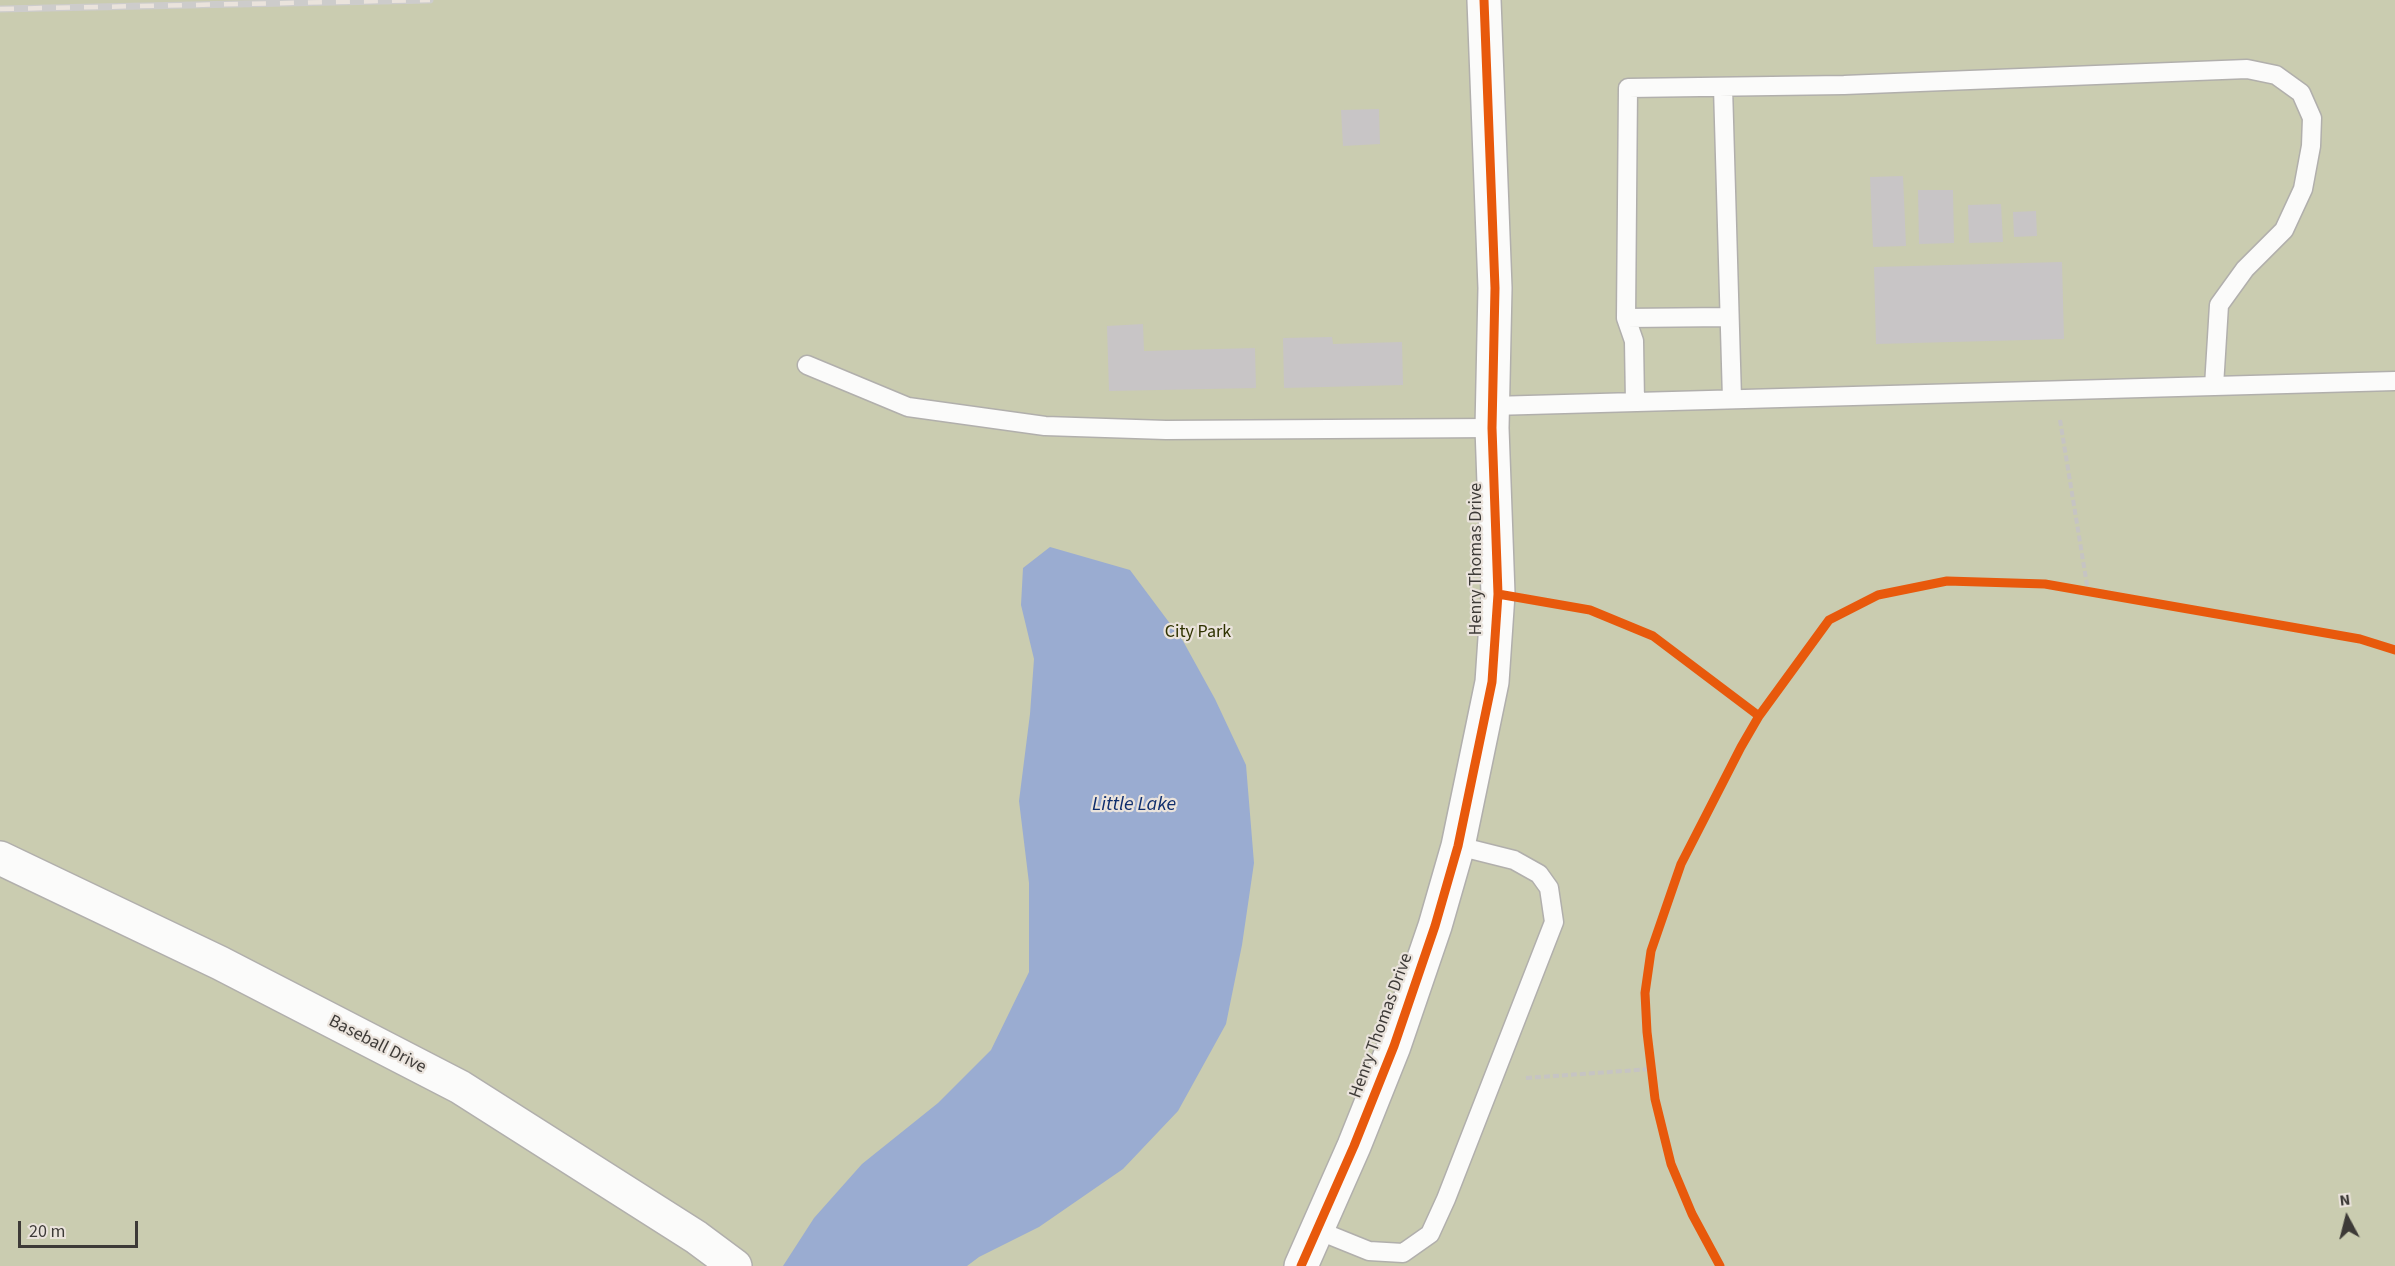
<!DOCTYPE html>
<html>
<head>
<meta charset="utf-8">
<style>
  body { margin:0 }
  #map { position:relative; width:2395px; height:1266px; overflow:hidden; background:#e6e3e0; font-family:"Source Sans 3",sans-serif }
  canvas { display:block }
  .north { position:absolute; left:2317px; top:1188px; width:60px; height:60px; -webkit-text-stroke:4px #eae3dc; paint-order:stroke; rotate:353deg; font-size:16px; font-weight:700; line-height:24px; text-align:center; color:#3d3a37 }
  .north::after { content:''; display:block; margin:auto; width:21px; height:27px; background:#3d3a37; clip-path:polygon(50% 0,100% 100%,50% 72%,0 100%) }
  .scale { position:absolute; left:18px; top:1221px; width:120px; height:27px; box-sizing:border-box; border:3px solid #3d3a37; border-top:0; padding-left:8px; font-size:18px; line-height:21px; white-space:nowrap; color:#3d3a37; -webkit-text-stroke:4px #eae3dc; paint-order:stroke }
</style>
</head>
<body>
<div id="map">
<canvas width="2395" height="1266"></canvas>
<div class="north">N</div>
<div class="scale">20 m</div>
</div>
<script>
const g = document.querySelector('canvas').getContext('2d');
g.lineJoin = 'round';
function fill(path, color) { g.fillStyle = color; g.fill(path, 'evenodd'); }
const toPath = rows => new Path2D(rows.map(r => 'M' + r).join(''));
function strokePath(path, color, width, dash) { g.strokeStyle = color; g.lineWidth = width; g.lineCap = dash ? 'butt' : 'round'; g.setLineDash(dash || []); g.stroke(path); }
function drawText(font, color, halo, rows, align = 'center') {
  g.font = font + ' "Source Sans 3",sans-serif'; g.lineWidth = 4.5; g.setLineDash([]); g.textBaseline = 'middle'; g.strokeStyle = halo; g.fillStyle = color; for (const [text, x, y, turn = 0] of rows) {
    g.save(); g.translate(x, y); g.rotate((+turn || 0) * Math.PI / 180); g.textAlign = isNaN(turn) ? turn : align; if (halo) g.strokeText(text, 0, 0); g.fillText(text, 0, 0); g.restore();
  }
}
const green = toPath([
  [0,0,2395,0,2395,1266,0,1266]
]);
const water = toPath([
  [1050,547,1130,570,1183,641,1215,699,1246,765,1254,863,1242,945,1226,1024,1178,1111,1123,1169,1039,1227,979,1257,967,1266,783,1266,814,1218,862,1164,938,1103,991,1050,1029,972,1029,883,1019,801,1030,714,1034,659,1021,605,1023,568]
]);
const building = toPath([
  [1379,109,1380,144,1343,146,1341,110],
  [1903,176,1906,246,1873,247,1870,177],
  [1918,190,1953,190,1954,243,1919,244],
  [2001,204,2003,242,1969,243,1968,205],
  [2036,211,2037,236,2014,237,2013,212],
  [2062,262,2064,339,1876,344,1874,267],
  [1143,324,1144,351,1255,348,1256,388,1109,391,1107,326],
  [1332,337,1333,344,1402,342,1403,385,1284,388,1283,338]
]);
const path = toPath([
  [2060,420,2088,591],
  [2394,650,2395,644],
  [1526,1078,1651,1069]
]);
const service = toPath([
  [1723,87,1732,399],
  [1626,318,1729,317],
  [807,365,908,407,1045,426,1166,430,1492,428],
  [1635,402,1634,341,1626,318,1628,88,1844,85,2247,69,2276,75,2301,93,2312,118,2311,146,2303,189,2284,230,2245,269,2219,305,2214,386],
  [1492,406,2395,381],
  [1317,1230,1369,1251,1403,1253,1430,1234,1446,1199,1554,922,1549,888,1539,874,1514,860,1458,846]
]);
const minor = toPath([
  [0,858,220,963,460,1087,696,1237,735,1266],
  [1301,1266,1354,1146,1394,1046,1435,926,1458,846,1492,682,1498,594,1492,428,1495,288,1484,0]
]);
const rail = toPath([
  [0,9,430,0]
]);
const cycleway = toPath([
  [1498,594,1590,610,1653,636,1759,716],
  [1301,1266,1354,1146,1394,1046,1435,926,1458,846,1492,682,1498,594,1492,428,1495,288,1484,0],
  [1720,1266,1692,1214,1671,1164,1655,1099,1647,1032,1645,993,1651,951,1681,864,1741,747,1759,716,1829,620,1878,595,1947,581,2045,584,2360,639,2395,650]
]);
const streetNames = [
  ["Henry Thomas Drive",1477,559,-90],
  ["Henry Thomas Drive",1382,1026,-70],
  ["Baseball Drive",377,1045,27]
];
const parkNames = [
  ["City Park",1198,633]
];
const waterNames = [
  ["Little Lake",1134,806]
];
fill(green, '#caccb0');
fill(water, '#9aacd1');
fill(building, '#c8c5c6');
strokePath(service, '#b1afac', 21);
strokePath(minor, '#b1afac', 36);
strokePath(path, '#c6c4c3', 4, [6, 3]);
strokePath(service, '#fbfbfa', 18);
strokePath(minor, '#fbfbfa', 33);
strokePath(rail, '#cdcccb', 7);
strokePath(rail, '#eae3dc', 4.5, [14]);
strokePath(cycleway, '#e8590c', 9);
drawText('18px', '#3d3a37', '#eae3dc', streetNames);
drawText('18px', '#2f3200', '#eae3dc', parkNames);
drawText('italic 20px', '#0e2d6c', '#eae3dc', waterNames);
</script>
</body>
</html>
